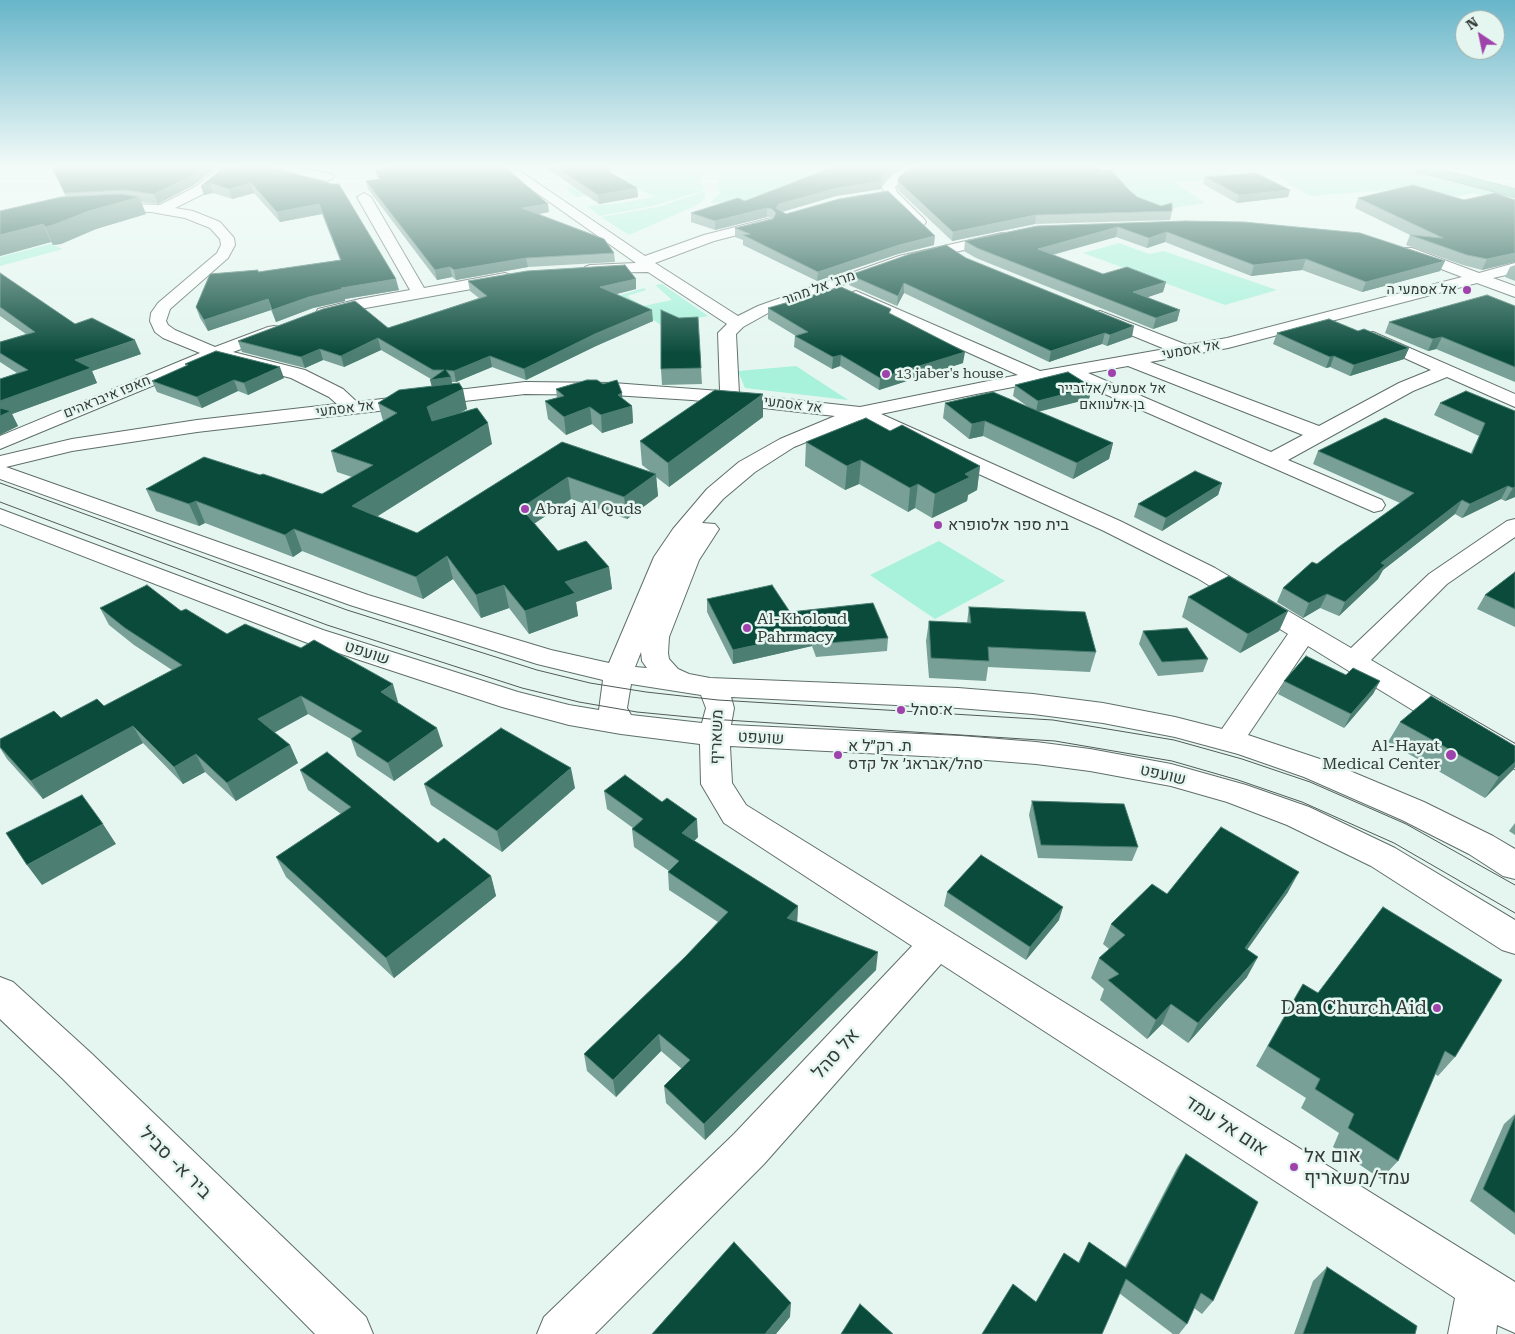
<!DOCTYPE html>
<html>
<head>
<meta charset="utf-8">
<style>
  body { margin:0 }
  #map { position:relative; width:1515px; height:1334px; overflow:hidden; background:#e5f6f0; font-family:"Roboto Serif",serif }
  canvas { display:block }
  .north { position:absolute; left:1455px; top:10px; width:50px; height:50px; box-sizing:border-box; background:#e5f6f0; border:1px solid #9eaba6; border-radius:50%; rotate:326deg; font-size:14px; font-weight:700; line-height:20px; text-align:center; color:#343b38 }
  .north::after { content:''; display:block; margin:auto; width:18px; height:22px; background:#9f42ab; clip-path:polygon(50% 0,100% 100%,50% 72%,0 100%) }
</style>
</head>
<body>
<div id="map">
<canvas width="1515" height="1334"></canvas>
<div class="north">N</div>
</div>
<script>
const g = document.querySelector('canvas').getContext('2d');
g.lineJoin = 'round';
function fill(path, color) { g.fillStyle = color; g.fill(path, 'evenodd'); }
const toPath = rows => new Path2D(rows.map(r => 'M' + r).join(''));
function strokePath(path, color, width, dash) { g.strokeStyle = color; g.lineWidth = width; g.lineCap = dash ? 'butt' : 'round'; g.setLineDash(dash || []); g.stroke(path); }
function drawText(font, color, halo, rows, align = 'center') {
  g.font = font + ' "Roboto Serif",Heebo,serif'; g.lineWidth = 5; g.setLineDash([]); g.textBaseline = 'middle'; g.strokeStyle = halo; g.fillStyle = color; for (const [text, x, y, turn = 0] of rows) {
    g.save(); g.translate(x, y); g.rotate((+turn || 0) * Math.PI / 180); g.textAlign = isNaN(turn) ? turn : align; if (halo) g.strokeText(text, 0, 0); g.fillText(text, 0, 0); g.restore();
  }
}
const green = toPath([
  [636,167,706,167,701,177,701,183,705,190,653,206,600,216,587,206,615,204,655,197,635,187,577,197,564,188,632,178,617,170],
  [723,167,834,167,791,185,740,202,710,203,720,193,717,185],
  [1107,167,1256,167,1259,176,1176,183,1205,203,1160,210,1130,194],
  [1279,167,1402,167,1515,196,1515,204,1473,193,1442,200,1401,189,1311,196,1288,184,1281,177],
  [705,191,704,200,695,206,629,235,601,217,658,207],
  [1119,243,1149,254,1164,251,1277,290,1225,305,1083,253],
  [50,244,63,249,0,266,0,257],
  [662,284,708,316,661,325,617,296,644,288,646,290,627,296,643,306,672,300,655,285],
  [796,366,848,400,745,388,738,371],
  [939,541,1005,581,935,619,870,575]
]);
const minor = toPath([
  [226,167,243,167,241,170,225,176,205,193,175,208,193,211,220,222,234,238,235,245,228,258,170,309,166,321,168,325,175,330,215,347,268,327,274,326,280,327,283,331,280,335,233,352,305,370,343,389,357,402,525,382,613,383,720,391,718,333,727,324,648,272,585,273,582,270,585,267,590,265,636,263,500,167,514,167,645,256,704,235,767,219,772,220,774,223,772,226,714,241,655,263,738,316,758,306,899,256,1002,233,1007,234,1009,237,1007,240,908,263,866,276,770,312,743,327,736,334,739,394,860,407,1018,375,850,299,848,296,850,293,856,291,1040,371,1165,349,1094,320,1092,316,1094,312,1100,311,1187,345,1227,338,1462,277,1402,254,1400,251,1402,248,1412,248,1479,273,1515,263,1515,273,1493,278,1515,286,1515,297,1477,283,1228,348,1150,362,1319,426,1399,383,1431,370,1367,341,1364,337,1367,333,1373,332,1515,394,1515,407,1447,377,1413,391,1288,460,1382,500,1385,505,1382,510,1374,512,1066,377,976,394,881,414,1120,521,1215,568,1351,648,1429,574,1507,521,1515,519,1515,537,1447,584,1371,660,1515,744,1515,769,1504,766,1308,646,1248,735,1326,761,1424,802,1493,836,1515,849,1515,879,1503,876,1469,854,1402,820,1304,777,1238,754,1175,737,1103,723,1033,714,958,708,731,697,734,708,731,725,961,736,1036,742,1090,749,1171,764,1246,785,1309,807,1395,848,1515,920,1515,954,1502,950,1371,866,1287,825,1227,802,1171,786,1090,771,1036,764,961,758,730,746,732,783,746,805,1515,1282,1515,1333,1497,1325,1496,1334,1448,1334,1455,1298,941,964,764,1164,595,1334,537,1334,544,1317,734,1134,912,946,724,823,701,784,700,744,621,734,569,725,502,707,305,642,0,524,0,509,323,630,518,692,569,705,599,710,603,680,537,664,350,605,0,479,0,456,72,439,197,420,337,404,329,397,291,378,217,359,0,449,0,436,200,353,163,338,155,332,150,321,151,313,158,303,217,253,221,245,220,239,210,228,185,218,151,212,105,211,98,207,105,203,160,205,195,187,217,170,226,167],
  [1128,366,1303,435,1271,452,1088,373,1128,366],
  [525,394,613,395,692,400,835,416,780,439,739,462,707,489,673,529,654,557,609,663,551,650,368,595,6,467,72,451,197,432,525,394],
  [860,420,1104,531,1197,578,1288,634,1222,729,1175,717,1103,703,1033,694,958,688,710,678,689,674,678,669,669,659,668,653,669,637,699,560,719,529,715,524,702,523,723,499,755,472,794,447,860,420],
  [641,652,642,661,647,668,635,667,641,652],
  [631,684,701,695,706,708,702,723,631,715,627,708,631,684],
  [276,167,298,167,332,174,334,177,328,181,278,170,276,167],
  [906,167,920,167,895,187,897,192,924,219,926,222,924,225,914,225,886,197,882,187,891,176,906,167],
  [364,193,371,197,424,288,505,273,510,275,513,278,510,281,505,283,360,309,324,318,318,317,316,313,318,309,360,299,410,290,357,197,364,193],
  [0,977,13,982,91,1053,366,1317,373,1334,315,1334,63,1079,0,1019,0,977]
]);
const highway = toPath([
  [1411,167,1430,167,1515,189,1515,197,1413,170,1411,167]
]);
const tram = toPath([
  [0,483,347,610,537,670,590,683,646,692,718,700,1053,720,1174,740,1242,759,1310,782,1406,824,1515,885],
  [0,502,327,625,522,688,579,702,637,712,710,719,1055,741,1172,761,1238,780,1302,802,1394,843,1515,913]
]);
const wall = toPath([
  [51,167,221,167,216,168,194,185,158,204,141,202,146,214,96,229,61,244,53,245,51,242,0,256,66,197],
  [227,167,276,167,276,168,332,184,399,290,345,299,345,301,313,308,276,322,271,310,208,331,200,318,196,307,259,272,340,260,322,214,280,222,254,193,232,199,213,193,204,195,201,186],
  [545,167,605,167,611,173,637,188,638,197,599,204],
  [375,170,549,212,539,214,614,253,615,262,528,267,456,280,452,277,437,280,368,189,366,181,378,179],
  [826,170,890,175,881,185,881,189,836,196,782,212,786,214,934,245,898,254,817,281,743,245,743,240,735,237,735,228,772,218,767,217,715,230,691,222,691,213,745,201],
  [1101,170,1137,197,1172,211,1170,220,1035,224,952,241,899,191,897,187,898,179],
  [1205,177,1290,190,1288,197,1237,203,1203,184],
  [1358,198,1515,200,1515,262,1482,270,1463,265,1406,245,1410,235,1355,208],
  [1185,221,1445,261,1440,271,1362,292,1302,270,1251,276,1165,242,1147,248,1116,237,1053,255,1103,274,1166,282,1163,292,1147,297,1180,310,1177,321,1153,329,976,258,964,251,965,241],
  [966,258,1132,337,1107,346,1102,344,1049,362,904,293,897,306,849,285,850,275],
  [1515,265,1515,281,1505,277,1510,267],
  [0,273,75,324,141,354,92,371,97,383,12,414,18,426,0,435,0,379,17,373,0,362,0,342,26,334,0,316],
  [636,279,636,289,616,294,653,321,596,346,526,380,492,367,456,382,452,382,452,384,467,409,459,414,492,444,377,516,417,533,562,442,651,472,642,465,640,441,763,417,669,487,656,477,658,496,627,519,571,499,534,523,558,551,609,567,612,589,576,602,578,616,529,634,509,608,481,618,453,579,423,599,302,551,293,557,205,523,199,526,156,511,146,489,322,494,352,477,337,472,331,451,383,421,378,403,432,386,431,379,381,350,344,367,323,360,305,368,242,352,238,341,388,328,479,298,470,291,468,281],
  [1515,306,1515,382,1436,349,1428,351,1385,333,1389,322],
  [768,308,891,314,963,363,879,390,840,366,832,369,794,347,795,336,796,336,768,319],
  [1358,331,1409,348,1404,359,1350,376,1330,367,1326,368,1273,344,1277,333],
  [185,364,284,378,248,395,238,391,202,408,157,392,152,381,186,366],
  [701,368,702,384,662,385,661,369],
  [1015,385,1092,387,1089,399,1038,412,1113,443,1109,459,1073,479,983,436,969,439,943,418,945,403,1031,409,1013,396],
  [556,389,622,398,632,406,633,423,602,433,592,424,566,435,548,419,545,401,557,398],
  [1440,403,1515,411,1515,497,1505,501,1501,499,1462,518,1455,514,1383,570,1378,579,1339,616,1320,608,1303,618,1277,602,1283,588,1317,564,1400,503,1313,464,1318,451,1471,453,1479,436,1434,415],
  [890,431,980,466,977,490,968,495,967,501,932,518,915,508,908,512,859,484,845,490,805,466,806,442],
  [1222,483,1218,495,1162,531,1134,517,1138,504],
  [1515,572,1515,627,1477,609,1485,595],
  [1188,597,1288,611,1279,631,1240,653,1182,617],
  [707,599,790,612,888,638,887,651,816,657,812,646,733,664,707,612],
  [969,607,1096,652,1090,672,988,667,986,681,929,678,926,641,929,621,967,623],
  [100,608,181,611,227,634,398,702,397,703,443,746,394,781,357,756,351,739,308,714,274,733,290,745,298,763,236,801,205,772,183,784,143,743,43,799,7,759,0,748,0,739,61,718,104,706,172,670,134,645,109,625],
  [1143,631,1208,659,1203,672,1158,676,1139,644],
  [1346,675,1380,681,1373,694,1344,728,1278,694,1284,681],
  [1400,722,1515,746,1515,767,1485,798,1388,742],
  [300,770,438,843,491,876,496,896,394,978,286,877,276,857,341,814,308,790],
  [424,784,575,788,502,852,431,805],
  [604,791,698,837,694,841,798,906,797,922,876,970,705,1140,666,1103,664,1086,682,1069,661,1051,616,1097,587,1071,584,1054,685,957,718,922,669,890,668,872,669,871,634,847,632,829,633,828,607,809],
  [1032,801,1138,847,1132,861,1038,858,1029,815],
  [1515,823,1515,835,1509,831],
  [947,892,1059,920,1026,960,944,906],
  [1288,892,1247,950,1247,977,1188,1043,1162,1024,1147,1039,1100,1000,1104,989,1091,978,1099,958,1109,949,1103,944,1111,924,1167,894],
  [1383,907,1455,1057,1438,1076,1435,1074,1398,1161,1381,1179,1333,1147,1339,1133,1301,1108,1306,1098,1256,1066,1291,1004,1303,984,1318,993],
  [1515,1114,1515,1235,1470,1201,1504,1124],
  [1186,1154,1213,1301,1202,1314,1194,1308,1187,1324,1179,1334,1173,1334,1119,1293,1036,1302,1078,1263,1089,1242,1125,1267,1177,1168],
  [1327,1267,1415,1334,1294,1334,1313,1281]
]);
const shadedWall = toPath([
  [203,167,221,167,216,168,194,185,158,204,154,194],
  [890,167,903,167,890,175,881,185,881,189,836,196,778,213,776,208,779,204,837,188,881,177],
  [210,183,213,193,204,195,201,186],
  [251,183,254,193,232,199,229,189],
  [637,188,638,197,599,204,598,195],
  [1290,190,1288,197,1237,203,1239,195],
  [139,197,146,214,96,229,61,244,53,245,45,227,89,211],
  [319,204,322,214,280,222,277,212],
  [548,204,549,212,523,217,522,208],
  [767,208,767,217,715,230,715,221],
  [1036,215,1035,224,952,241,953,232],
  [43,224,51,242,0,256,0,235],
  [1118,227,1116,237,1036,259,1038,249],
  [1167,232,1165,242,1147,248,1149,238],
  [935,236,934,245,898,254,817,281,818,272,899,245],
  [1515,253,1515,262,1482,270,1487,259],
  [526,258,528,267,456,280,454,270],
  [1306,259,1302,270,1251,276,1254,265],
  [1445,261,1440,271,1362,292,1366,282],
  [450,267,452,277,437,280,435,270],
  [396,279,399,290,345,299,345,301,313,308,276,322,272,310,309,297,341,288],
  [636,279,636,289,601,298,600,287],
  [1166,282,1163,292,1131,303,1133,292],
  [904,283,904,293,897,306,898,296],
  [268,299,271,310,208,331,204,320],
  [652,310,653,321,596,346,526,380,524,369,595,334],
  [1180,310,1177,321,1153,329,1156,318],
  [1134,326,1132,337,1107,346,1110,335],
  [1105,333,1102,344,1049,362,1051,351],
  [1442,337,1436,349,1428,351,1433,339],
  [378,338,381,350,344,367,341,356],
  [135,340,141,354,92,371,97,383,12,414,18,426,0,435,0,401,75,360],
  [1409,348,1404,359,1350,376,1354,365],
  [320,349,323,360,305,368,301,357],
  [965,352,963,363,879,390,880,378],
  [841,355,840,366,832,369,833,357],
  [490,356,492,367,456,382,454,371],
  [1334,356,1330,367,1326,368,1330,357],
  [280,367,284,378,248,395,244,383],
  [451,377,453,389,433,391,430,380],
  [234,380,238,391,202,408,197,397],
  [1092,387,1089,399,1036,412,1038,401],
  [463,389,467,409,431,427,427,407],
  [622,393,623,408,632,406,633,423,602,433,601,415,618,395],
  [763,394,763,417,669,487,668,463],
  [590,407,592,424,566,435,564,417],
  [985,421,983,436,969,439,972,424],
  [488,423,492,444,359,528,352,506],
  [1113,443,1109,459,1073,479,1077,463],
  [861,460,859,484,845,490,847,466],
  [980,466,977,490,968,495,967,501,932,518,935,494,965,474],
  [656,474,658,496,627,519,624,497],
  [568,477,571,499,525,530,521,508],
  [1222,483,1218,495,1162,531,1166,518],
  [918,484,915,508,908,512,910,488],
  [1508,486,1501,499,1462,518,1470,504],
  [1515,487,1515,497,1505,501,1513,488],
  [1462,500,1455,514,1383,570,1378,579,1339,616,1345,602,1381,563],
  [196,501,205,523,199,526,189,504],
  [294,529,302,551,293,557,285,535],
  [447,556,453,579,423,599,416,577],
  [609,567,612,589,576,602,578,616,529,634,525,611,565,582],
  [504,585,509,608,481,618,476,595],
  [1327,594,1320,608,1303,618,1309,603],
  [1288,611,1279,631,1240,653,1248,634],
  [812,633,812,646,733,664,733,650],
  [1380,681,1373,694,1344,728,1351,714],
  [393,684,398,702,387,710,381,692],
  [301,696,308,714,266,737,258,719],
  [133,726,143,743,43,799,31,781],
  [437,728,443,746,394,781,388,763],
  [290,745,298,763,236,801,227,783],
  [196,754,205,772,183,784,174,767],
  [1515,762,1515,767,1513,770,1485,798,1499,777],
  [571,768,575,788,502,852,497,831],
  [697,819,698,837,684,851,682,833],
  [103,824,116,844,42,885,27,865],
  [1299,872,1288,892,1234,968,1245,948],
  [491,876,496,896,394,978,386,958],
  [798,906,797,924,787,918],
  [1063,907,1059,920,1026,960,1030,947],
  [878,952,876,970,705,1140,704,1124],
  [1258,957,1247,977,1188,1043,1198,1023],
  [1171,1004,1162,1024,1147,1039,1156,1020],
  [659,1034,661,1051,616,1097,613,1080],
  [791,1303,790,1317,776,1334,765,1334]
]);
const building = toPath([
  [52,167,203,167,191,176,154,194,124,190,65,193,52,167],
  [227,167,271,167,332,184,339,184,396,279,341,288,342,289,309,297,272,310,268,299,204,320,196,307,210,274,258,270,258,272,341,260,319,204,277,212,251,183,229,189,210,183,201,186,223,168,227,167],
  [393,167,505,167,548,204,522,208,604,239,614,253,526,258,454,270,450,267,435,270,366,181,380,179,375,170,393,167],
  [556,167,605,167,611,170,608,171,637,188,598,195,556,167],
  [832,167,890,167,881,177,881,181,837,188,779,204,776,208,786,214,839,199,888,191,935,236,899,245,818,272,743,235,750,234,735,228,773,219,776,213,772,209,767,208,715,221,691,213,738,198,745,201,826,170,832,167],
  [912,167,1099,167,1101,170,1111,170,1129,190,1137,197,1161,206,1172,203,1172,211,1036,215,953,232,899,182,898,179,901,175,912,167],
  [1256,173,1290,190,1239,195,1205,177,1256,173],
  [1413,185,1464,200,1495,193,1515,200,1515,253,1487,259,1467,255,1410,235,1443,238,1358,198,1413,185],
  [121,194,139,197,89,211,53,225,45,227,43,224,0,235,0,211,61,197,121,194],
  [1185,221,1244,222,1360,233,1445,261,1366,282,1306,259,1254,265,1167,232,1149,238,1118,227,1038,249,1103,274,1127,267,1166,282,1133,292,1180,310,1156,318,977,248,965,241,1037,226,1185,221],
  [946,245,966,258,1134,326,1110,335,1105,333,1051,351,904,283,898,296,850,275,910,254,946,245],
  [625,265,636,279,600,287,652,310,595,334,524,369,490,356,454,371,446,370,451,377,430,380,444,370,433,370,378,338,341,356,320,349,301,357,238,341,323,309,355,301,388,328,487,296,468,281,527,271,625,265],
  [0,273,75,324,92,318,135,340,75,360,91,368,0,401,0,379,28,370,0,353,0,342,35,332,0,307,0,273],
  [841,287,891,309,889,313,965,352,880,378,841,355,833,357,795,336,808,332,768,308,841,287],
  [1487,295,1515,306,1515,367,1442,337,1433,339,1389,322,1487,295],
  [661,310,679,318,698,317,701,368,661,369,661,310],
  [1329,319,1358,331,1364,329,1409,348,1354,365,1334,356,1330,357,1277,333,1329,319],
  [216,351,280,367,244,383,234,380,197,397,152,381,188,365,185,364,216,351],
  [1068,372,1092,387,1038,401,1015,385,1068,372],
  [587,380,597,380,603,384,617,380,622,393,618,395,632,406,601,415,590,407,564,417,545,401,564,396,556,389,587,380],
  [459,383,463,389,427,407,432,421,477,408,488,423,352,506,417,533,562,442,656,474,624,497,568,477,521,508,558,551,586,541,609,567,565,582,575,593,525,611,504,585,476,595,447,556,416,577,294,529,285,535,196,501,189,504,146,489,204,457,260,475,263,474,322,494,373,465,331,451,397,413,378,403,399,390,459,383],
  [715,390,763,394,668,463,640,441,715,390],
  [1466,391,1515,411,1515,487,1513,488,1508,486,1470,504,1462,500,1381,563,1385,565,1345,602,1327,594,1309,603,1283,588,1312,562,1317,564,1340,546,1414,493,1318,451,1385,418,1472,454,1485,423,1440,403,1466,391],
  [993,392,1113,443,1077,463,985,421,972,424,945,403,993,392],
  [0,408,11,411,0,416,0,408],
  [866,418,890,431,902,425,980,466,965,474,970,477,935,494,918,484,910,488,861,460,847,466,806,442,866,418],
  [1195,471,1222,483,1166,518,1138,504,1195,471],
  [1515,572,1515,609,1485,595,1515,572],
  [1229,576,1288,611,1248,634,1188,597,1229,576],
  [147,585,181,611,186,609,227,634,245,624,301,648,314,640,393,684,381,692,437,728,388,763,351,739,362,731,301,696,258,719,290,745,227,783,196,754,174,767,133,726,31,781,0,747,0,739,54,711,61,718,97,699,104,706,182,665,125,628,100,608,147,585],
  [772,585,790,612,873,603,888,638,816,644,812,633,733,650,707,599,772,585],
  [969,607,1085,612,1096,652,988,647,989,661,931,658,929,621,971,623,969,607],
  [1187,628,1208,659,1162,662,1143,631,1187,628],
  [1306,656,1346,675,1353,668,1380,681,1351,714,1284,681,1306,656],
  [1431,696,1515,746,1515,762,1499,777,1400,722,1431,696],
  [501,728,571,768,497,831,424,784,501,728],
  [327,752,438,843,444,838,491,876,386,958,276,857,351,807,300,770,327,752],
  [625,775,662,802,667,798,697,819,682,833,798,906,787,918,878,952,704,1124,664,1086,690,1060,659,1034,613,1080,584,1054,685,957,728,912,668,872,679,861,632,829,643,819,604,791,625,775],
  [82,795,103,824,27,865,6,833,82,795],
  [1032,801,1124,804,1138,847,1041,845,1032,801],
  [1221,827,1299,872,1245,948,1258,957,1198,1023,1171,1004,1156,1020,1108,980,1119,974,1099,958,1125,935,1111,924,1152,884,1167,894,1221,827],
  [981,855,1063,907,1030,947,947,892,981,855],
  [1383,907,1502,980,1455,1057,1445,1051,1398,1161,1348,1128,1354,1114,1315,1089,1320,1079,1268,1046,1303,984,1318,993,1383,907],
  [1515,1116,1515,1213,1483,1189,1515,1116],
  [1186,1154,1258,1202,1213,1301,1201,1293,1187,1324,1126,1279,1102,1334,982,1334,1013,1284,1036,1302,1064,1253,1079,1263,1089,1242,1126,1268,1186,1154],
  [734,1242,791,1303,765,1334,652,1334,734,1242],
  [1327,1267,1417,1326,1415,1334,1303,1334,1327,1267],
  [860,1304,893,1334,841,1334,860,1304]
]);
const markers = [
  [1467,290,5,"#9f42ab"],
  [1112,373,5,"#9f42ab"],
  [886,374,5,"#9f42ab"],
  [525,509,5,"#9f42ab"],
  [938,525,5,"#9f42ab"],
  [747,628,5,"#9f42ab"],
  [901,710,5,"#9f42ab"],
  [838,755,5,"#9f42ab"],
  [1451,755,6,"#9f42ab"],
  [1437,1008,5,"#9f42ab"],
  [1294,1167,5,"#9f42ab"]
];
const farStreetnames = [
  ["מרג' אל מהור",819,288,-20],
  ["אל אסמעי",1191,350,-10],
  ["חאפז איבראהים",107,397,-22],
  ["אל אסמעי",793,405,7],
  ["אל אסמעי",345,409,-7]
];
const farPoinames = [
  ["אל אסמעי ה",1457,290],
  ["13 jaber's house",896,374,"left"],
  ["אל אסמעי/אלזבייר",1112,389,"center"],
  ["בן אלעוואם",1112,405,"center"]
];
const poiNames = [
  ["Abraj Al Quds",535,509],
  ["בית ספר אלסופרא",948,525],
  ["Al-Kholoud",757,619],
  ["Pahrmacy",757,637],
  ["א־סהל",911,710],
  ["ת. רק״ל א",848,746],
  ["סהל/אבראג׳ אל קדס",848,764],
  ["Al-Hayat",1440,746,"right"],
  ["Medical Center",1440,764,"right"]
];
const streetNames = [
  ["שועפט",367,653,18],
  ["משאריף",717,737,-88],
  ["שועפט",761,738,3],
  ["שועפט",1163,775,13]
];
const nearPoinames = [
  ["Dan Church Aid",1427,1008],
  ["אום אל",1304,1156,"left"],
  ["עמד/משאריף",1304,1178,"left"]
];
const nearStreetnames = [
  ["אל סהל",836,1054,-48],
  ["אום אל עמד",1226,1126,33],
  ["ביר א- סביל",175,1163,45]
];
fill(green, '#a8f1da');
strokePath(minor, '#5f6e69', 2);
strokePath(highway, '#4e8b7a', 2);
fill(minor, '#fff');
fill(highway, '#5cb69d');
strokePath(tram, '#515a56', 1);
fill(wall, '#78a096');
fill(shadedWall, '#4c7e72');
fill(building, '#0a4b3c');
strokePath(building, '#4c7e72', 1);
const sky = g.createLinearGradient(0, 0, 0, 354);
sky.addColorStop(0, '#67b5c9');
sky.addColorStop(0.47, '#f3fbf8');
sky.addColorStop(1, '#f3fbf800');
g.fillStyle = sky;
g.fillRect(0, 0, 1515, 354);
for (const [x, y, r, color] of markers) { const dot = new Path2D(); dot.arc(x, y, r, 0, 2 * Math.PI); g.fillStyle = color; g.fill(dot); strokePath(dot, '#e5f6f0', 2); }
drawText('14px', '#343b38', '#e5f6f0', farStreetnames);
drawText('14px', '#343b38', '#e5f6f0', farPoinames, 'right');
drawText('16px', '#343b38', '#e5f6f0', poiNames, 'left');
drawText('16px', '#343b38', '#e5f6f0', streetNames);
drawText('19px', '#343b38', '#e5f6f0', nearPoinames, 'right');
drawText('19px', '#343b38', '#e5f6f0', nearStreetnames);
</script>
</body>
</html>
